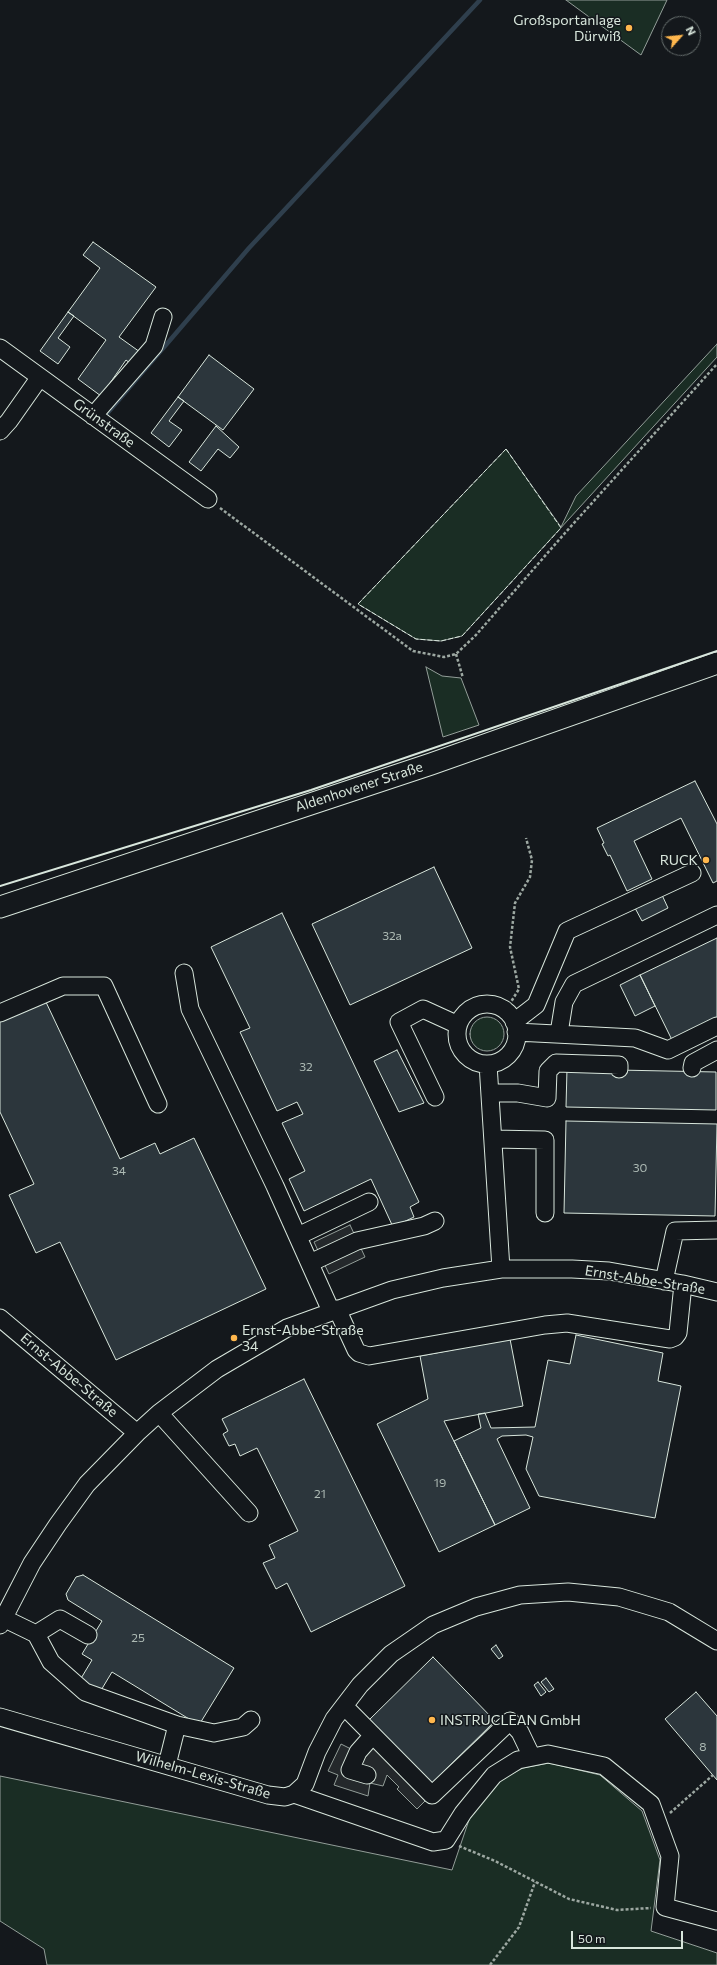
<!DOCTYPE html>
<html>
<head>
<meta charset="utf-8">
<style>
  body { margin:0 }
  #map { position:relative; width:717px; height:1965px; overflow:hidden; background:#14181c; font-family:Commissioner,sans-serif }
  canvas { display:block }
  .north { position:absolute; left:661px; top:16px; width:40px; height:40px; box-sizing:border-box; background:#14181c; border:1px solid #626a69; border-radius:50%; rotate:63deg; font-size:11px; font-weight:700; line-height:16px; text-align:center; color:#d8e6dc }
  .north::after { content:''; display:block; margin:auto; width:14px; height:18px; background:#ffb74d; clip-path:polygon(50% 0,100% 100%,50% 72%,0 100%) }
  .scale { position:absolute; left:571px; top:1931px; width:112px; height:18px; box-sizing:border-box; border:2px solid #d8e6dc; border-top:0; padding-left:5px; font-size:12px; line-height:14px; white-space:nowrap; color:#d8e6dc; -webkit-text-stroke:3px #14181c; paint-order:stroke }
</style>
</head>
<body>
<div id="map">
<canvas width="717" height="1965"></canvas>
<div class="north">N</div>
<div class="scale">50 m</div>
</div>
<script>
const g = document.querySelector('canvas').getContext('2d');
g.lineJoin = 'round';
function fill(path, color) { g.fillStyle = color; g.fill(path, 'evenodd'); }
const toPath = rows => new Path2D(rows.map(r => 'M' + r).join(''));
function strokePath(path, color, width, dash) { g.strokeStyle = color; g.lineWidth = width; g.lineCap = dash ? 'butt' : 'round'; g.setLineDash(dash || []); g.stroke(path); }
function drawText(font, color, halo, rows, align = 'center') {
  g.font = font + ' Commissioner,sans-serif'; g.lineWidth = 3; g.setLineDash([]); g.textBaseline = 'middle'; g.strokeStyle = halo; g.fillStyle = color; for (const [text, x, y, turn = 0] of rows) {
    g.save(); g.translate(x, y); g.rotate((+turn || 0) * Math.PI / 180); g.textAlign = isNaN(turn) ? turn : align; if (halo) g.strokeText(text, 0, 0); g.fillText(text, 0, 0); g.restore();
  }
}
const green = toPath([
  [566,0,667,0,641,55,566,0],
  [717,344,717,357,462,636,441,641,416,639,358,604,506,449,561,527,576,496,717,344],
  [426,667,442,676,461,678,479,725,443,737,426,667],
  '470 1034a17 17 0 1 1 34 0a17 17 0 1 1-34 0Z',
  [549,1763,600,1775,642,1811,660,1860,651,1931,717,1953,717,1965,47,1965,44,1949,0,1921,0,1776,452,1870,471,1814,501,1779,523,1768,549,1763]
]);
const parking = toPath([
  [350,1225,365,1257,329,1274,314,1242,350,1225],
  [364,1736,425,1801,417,1809,397,1789,399,1787,387,1775,383,1786,370,1783,368,1796,334,1785,338,1775,328,1771,341,1744,355,1751,364,1736]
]);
const stream = toPath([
  [105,416,249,248,480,0]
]);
const building = toPath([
  [93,242,156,287,119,337,140,352,131,364,126,360,101,396,78,379,106,340,68,312,100,268,83,255,93,242],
  [68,312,74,316,58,338,70,347,58,364,40,351,68,312],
  [209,355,254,389,223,430,178,397,209,355],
  [178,397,184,401,169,421,182,430,169,447,151,433,178,397],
  [216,426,239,447,230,458,218,449,201,471,189,462,216,426],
  [695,781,717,824,717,881,713,883,681,818,634,841,652,879,627,891,610,855,608,856,602,844,604,843,597,828,695,781],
  [434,867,472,948,350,1005,312,924,434,867],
  [662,895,668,908,642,921,635,908,662,895],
  [282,913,419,1202,410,1207,414,1217,393,1227,371,1179,304,1211,289,1179,305,1171,282,1123,303,1114,297,1102,277,1111,240,1032,250,1028,211,947,282,913],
  [717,938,717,1021,673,1042,640,975,717,938],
  [640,975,655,1006,635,1016,620,985,640,975],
  [45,1000,120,1159,155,1143,160,1154,194,1138,266,1289,116,1360,60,1242,36,1253,9,1195,34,1184,0,1112,0,1021,45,1000],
  [397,1050,424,1103,399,1112,374,1061,397,1050],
  [567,1069,716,1072,716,1110,566,1107,567,1069],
  [566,1121,717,1124,715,1216,564,1213,566,1121],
  [576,1335,663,1353,658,1381,681,1386,655,1518,539,1496,526,1469,533,1437,526,1435,502,1436,497,1439,530,1508,495,1525,454,1441,481,1428,478,1414,485,1413,491,1428,535,1427,548,1360,570,1364,576,1335],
  [510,1339,523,1406,444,1421,495,1525,439,1552,377,1424,428,1399,420,1356,510,1339],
  [304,1379,405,1586,311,1632,287,1583,276,1589,263,1563,275,1558,269,1545,298,1531,257,1448,240,1456,235,1444,229,1446,223,1434,228,1431,222,1419,304,1379],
  [83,1575,234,1668,199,1725,112,1672,100,1692,80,1680,92,1660,82,1654,102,1621,68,1600,66,1594,76,1577,83,1575],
  [496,1645,503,1656,499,1659,491,1649,496,1645],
  [433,1657,495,1721,431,1784,369,1720,433,1657],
  [546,1678,554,1689,549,1692,541,1682,546,1678],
  [538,1682,546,1692,541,1696,534,1685,538,1682],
  [696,1692,717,1716,717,1780,665,1719,696,1692]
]);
const path = toPath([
  [220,508,413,651,444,657,456,654,476,635,565,533,717,364],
  [456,654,463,678],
  [509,1005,519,989,510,947,515,903,530,877,532,860,526,838],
  [670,1813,713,1775],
  [459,1846,495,1861,569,1899,617,1910,651,1908],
  [490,1965,519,1927,535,1882]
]);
const minor = toPath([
  [0,348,208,499],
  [93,416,154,346,163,317],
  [0,431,9,421,40,377],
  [184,973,190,1009,275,1186,331,1311],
  '457 1034a30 30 0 1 1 60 0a30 30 0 1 1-60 0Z',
  [0,1013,63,986,104,986,158,1104],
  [514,1022,536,1005,567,931,692,873],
  [516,1032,635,1038,668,1050,717,1026],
  [559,1033,564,1002,574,984,717,915],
  [488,1064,501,1269],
  [692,1068,693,1063,717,1050],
  [490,1093,518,1093,547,1098,548,1071,556,1063,619,1065,619,1069],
  [435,1097,399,1022,423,1009,458,1025],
  [493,1139,545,1140,545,1213],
  [298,1236,369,1202],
  [310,1263,357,1241,424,1226,435,1221],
  [664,1281,675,1231,717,1230],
  [337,1309,356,1350,359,1353,369,1356,545,1325,567,1323,670,1339,675,1337,678,1333,683,1284],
  [0,1318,137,1433],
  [159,1413,249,1513],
  [3,1618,36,1634,51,1662,85,1692,177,1725,167,1765],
  [0,1625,32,1563,58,1524,87,1484,137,1433,159,1413,217,1369,287,1328,392,1290,443,1278,501,1269,572,1269,609,1271,683,1284,717,1292],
  [36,1634,60,1619,88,1635],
  [344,1706,432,1795,510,1721,520,1732,532,1757],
  [0,1717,268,1795,285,1797,294,1794,305,1784,317,1752,334,1719,360,1685,391,1654,433,1625,476,1607,520,1595,568,1592,619,1597,669,1612,717,1641],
  [177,1725,214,1733,243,1727,251,1720],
  [367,1775,350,1770,358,1752,373,1735],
  [294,1794,433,1842,446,1840,463,1813,494,1775,518,1760,548,1754,604,1766,651,1804,670,1856,665,1907,717,1921]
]);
const major = toPath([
  [0,907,431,764,717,663]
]);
const fence = toPath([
  [506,449,561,528,462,636,441,641,416,639,358,604,506,449]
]);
const wall = toPath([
  [0,886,311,790,717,651]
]);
const markers = [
  [629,28,4,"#ffb74d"],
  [706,860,4,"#ffb74d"],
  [234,1338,4,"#ffb74d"],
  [432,1720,4,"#ffb74d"]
];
const numberNames = [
  ["32a",392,936],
  ["32",306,1067],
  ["30",640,1168],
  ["34",119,1171],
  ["19",440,1483],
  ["21",320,1494],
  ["25",138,1638],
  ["8",703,1747]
];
const poiNames = [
  ["Großsportanlage",621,20],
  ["Dürwiß",621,36],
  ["RUCK",698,860],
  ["Ernst-Abbe-Straße",242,1330,"left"],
  ["34",242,1346,"left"],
  ["INSTRUCLEAN GmbH",440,1720,"left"]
];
const streetNames = [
  ["Grünstraße",104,423,36],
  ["Aldenhovener Straße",359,787,-18],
  ["Ernst-Abbe-Straße",645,1280,9],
  ["Ernst-Abbe-Straße",69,1375,40],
  ["Wilhelm-Lexis-Straße",203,1775,16]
];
fill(green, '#1a2d24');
strokePath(green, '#939e99', 1);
fill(parking, '#24282b');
strokePath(parking, '#939e99', 1);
strokePath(stream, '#2f3f4d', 4.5);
fill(building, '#2c363c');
strokePath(building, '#d8e6dc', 1);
strokePath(minor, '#d8e6dc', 19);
strokePath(major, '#d8e6dc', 23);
strokePath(path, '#9da8a2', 2.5, [3, 2]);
strokePath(minor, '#14181c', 17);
strokePath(major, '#14181c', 21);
strokePath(fence, '#d8e6dc', 1, [5, 2]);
strokePath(wall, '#d8e6dc', 2);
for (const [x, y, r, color] of markers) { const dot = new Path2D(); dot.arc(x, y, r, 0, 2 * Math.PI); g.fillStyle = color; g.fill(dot); strokePath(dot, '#14181c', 1.5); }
drawText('12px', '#adbab4', null, numberNames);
drawText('14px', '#d8e6dc', '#14181c', poiNames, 'right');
drawText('14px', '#d8e6dc', '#14181c', streetNames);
</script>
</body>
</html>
